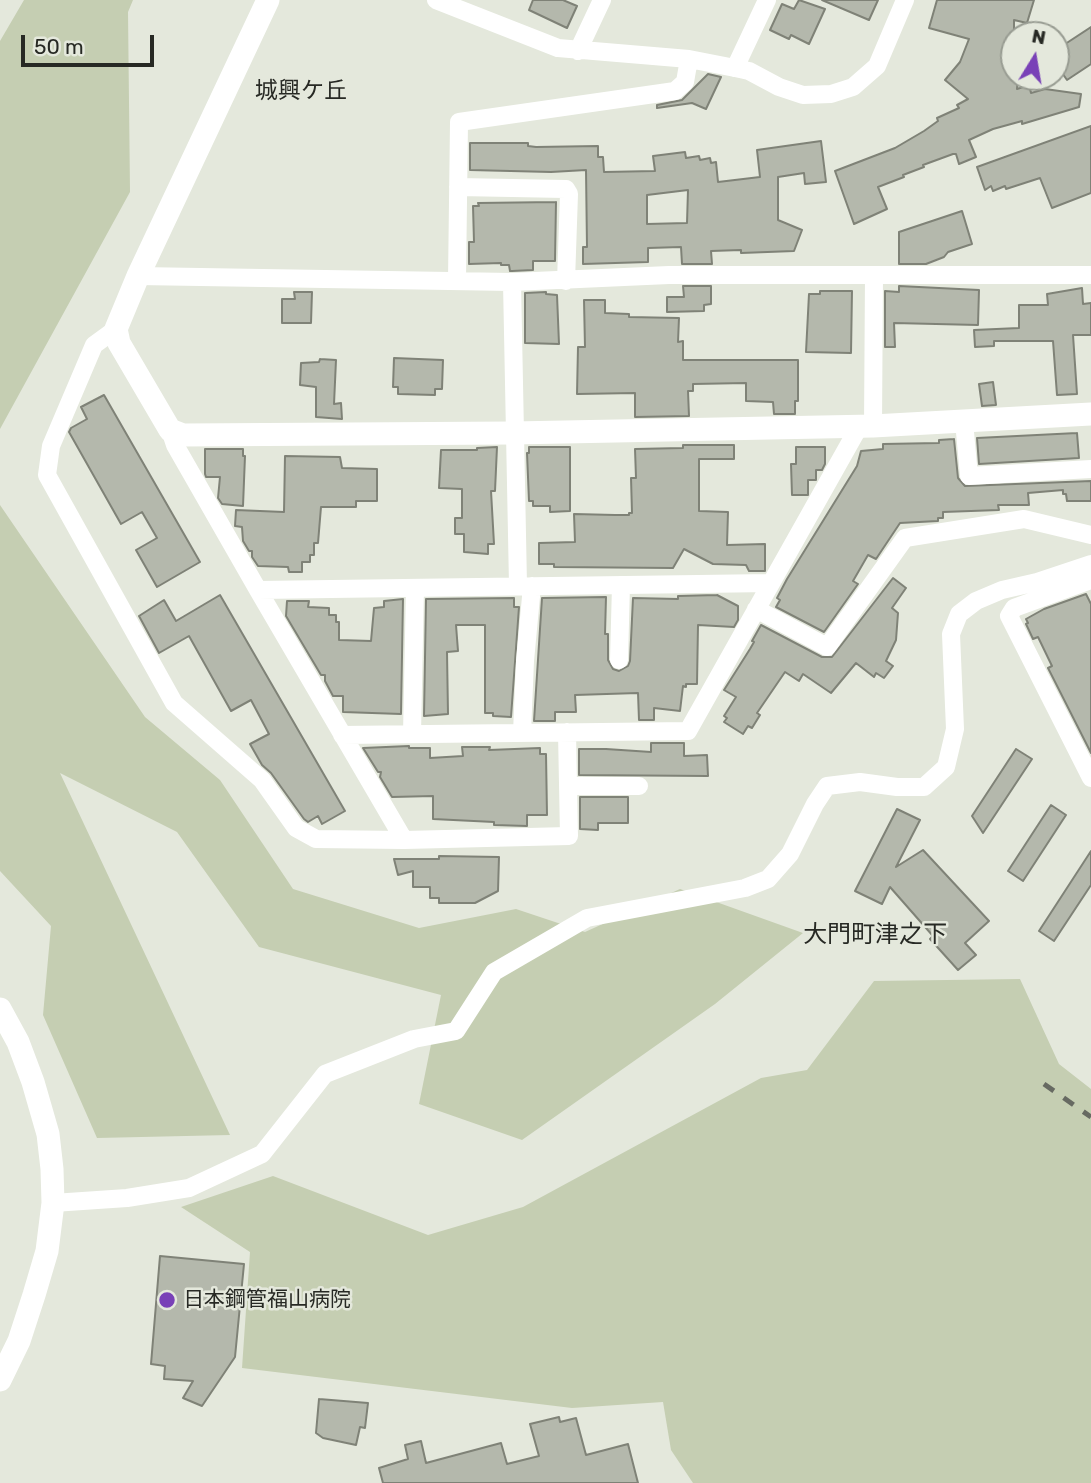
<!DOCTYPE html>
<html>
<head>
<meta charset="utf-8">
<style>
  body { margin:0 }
  #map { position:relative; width:1091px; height:1483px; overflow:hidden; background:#e4e8dc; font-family:Rubik,sans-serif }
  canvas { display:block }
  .north { position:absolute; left:1000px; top:21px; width:70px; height:70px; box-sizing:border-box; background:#e4e8dc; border:2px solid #989c92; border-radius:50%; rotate:11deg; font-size:19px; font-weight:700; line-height:28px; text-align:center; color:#272924 }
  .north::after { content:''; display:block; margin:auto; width:24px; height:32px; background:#7941b7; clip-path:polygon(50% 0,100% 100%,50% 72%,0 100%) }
  .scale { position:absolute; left:21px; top:35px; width:133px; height:32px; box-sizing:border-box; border:4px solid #272924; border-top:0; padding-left:9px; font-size:21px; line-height:24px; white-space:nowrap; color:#272924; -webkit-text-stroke:5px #e4e8dc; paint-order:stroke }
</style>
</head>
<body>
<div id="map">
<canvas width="1091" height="1483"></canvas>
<div class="north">N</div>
<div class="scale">50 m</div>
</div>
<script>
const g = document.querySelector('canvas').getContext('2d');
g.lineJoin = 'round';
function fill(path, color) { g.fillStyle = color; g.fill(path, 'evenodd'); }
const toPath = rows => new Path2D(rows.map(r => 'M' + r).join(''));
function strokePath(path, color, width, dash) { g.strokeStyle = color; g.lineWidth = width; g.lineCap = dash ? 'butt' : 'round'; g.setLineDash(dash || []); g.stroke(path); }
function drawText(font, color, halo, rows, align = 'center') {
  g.font = font + ' Rubik,"Noto Sans JP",sans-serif'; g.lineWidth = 5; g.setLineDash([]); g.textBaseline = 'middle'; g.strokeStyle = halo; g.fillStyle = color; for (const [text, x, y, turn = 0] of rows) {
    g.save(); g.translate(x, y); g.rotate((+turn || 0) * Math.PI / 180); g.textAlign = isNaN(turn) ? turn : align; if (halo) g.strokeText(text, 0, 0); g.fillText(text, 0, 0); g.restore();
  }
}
const green = toPath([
  [24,0,133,0,128,12,130,192,0,429,0,41],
  [0,505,145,717,220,780,293,889,419,928,516,909,585,932,680,889,803,933,715,1004,522,1140,419,1104,441,995,259,947,177,832,60,773,230,1135,97,1138,43,1015,51,926,0,871],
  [1020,979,1059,1064,1091,1089,1091,1483,693,1483,671,1450,663,1402,572,1408,242,1368,250,1252,181,1207,273,1176,428,1235,523,1207,761,1078,807,1070,874,981]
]);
const building = toPath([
  [533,0,563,0,577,6,567,28,529,10,533,0],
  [799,0,825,9,809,44,791,35,789,39,770,30,782,4,794,9,799,0],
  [822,0,878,0,869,20,822,0],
  [937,0,1034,0,1027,23,1014,20,1014,77,1018,77,1017,89,1029,85,1031,93,1045,89,1081,94,1079,107,1022,124,1022,121,993,129,969,140,976,157,959,164,956,154,953,154,923,165,924,167,903,175,904,177,878,187,887,209,854,224,835,171,895,148,924,131,938,121,937,118,959,108,957,105,968,99,945,80,960,62,969,39,929,28,937,0],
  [1091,27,1091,64,1067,80,1056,64,1056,50,1091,27],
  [708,74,721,77,706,109,692,103,657,108,657,105,682,100,708,74],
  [1091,126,1091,193,1052,208,1040,178,1006,189,1005,186,993,191,991,186,985,190,977,167,1091,126],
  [821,141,826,182,805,184,804,173,778,177,778,220,802,230,794,251,741,253,741,250,711,251,712,264,682,264,681,247,648,248,648,262,583,264,583,247,587,247,586,170,551,172,470,170,470,143,528,143,528,146,536,147,598,146,598,157,603,157,604,172,655,171,653,156,685,152,686,158,699,156,700,160,710,158,711,163,716,162,718,182,760,177,757,150,821,141],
  [688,190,687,223,647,224,647,195,688,190],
  [556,202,555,261,533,261,533,270,512,271,510,271,509,265,501,265,501,263,469,264,469,242,474,242,473,206,479,206,478,203,556,202],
  [962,211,972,244,948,252,944,257,926,264,899,264,899,232,962,211],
  [683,286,711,286,711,304,704,305,704,311,667,312,667,297,684,297,683,286],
  [899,286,979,290,978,325,894,323,895,347,885,347,885,291,899,292,899,286],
  [1082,288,1083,304,1091,303,1091,335,1073,335,1077,394,1057,395,1053,341,994,341,994,346,975,347,974,330,1019,328,1019,305,1048,305,1047,294,1082,288],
  [820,291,852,291,851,353,806,352,809,294,820,294,820,291],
  [294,292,312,292,311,323,282,323,282,299,295,299,294,292],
  [546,292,546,294,557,295,559,344,525,343,525,293,546,292],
  [584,300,605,300,605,313,629,314,629,317,679,318,678,342,683,341,683,360,798,360,798,401,795,401,795,414,774,414,773,402,746,401,746,383,693,384,693,391,688,391,689,416,635,417,635,393,577,394,578,347,585,347,584,300],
  [394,358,443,360,442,389,435,389,435,395,398,394,398,387,393,387,394,358],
  [320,359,336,360,334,404,341,403,342,419,316,417,316,387,300,385,301,363,319,362,320,359],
  [993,382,996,405,982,406,979,384,993,382],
  [104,395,200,562,157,587,136,550,157,538,142,512,121,524,69,432,71,428,87,419,81,407,104,395],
  [1077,433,1079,458,979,464,977,438,1077,433],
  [954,439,958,478,965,486,1091,481,1091,501,1067,501,1066,494,1063,494,1063,490,1028,493,1029,505,998,505,999,510,943,512,943,518,938,518,938,521,900,523,876,559,868,555,853,581,858,584,824,632,776,607,780,600,777,598,787,579,857,466,861,451,883,449,883,444,939,443,939,440,954,439],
  [683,445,734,445,734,459,699,459,699,511,728,512,727,545,765,544,765,571,749,571,746,565,713,564,684,549,673,568,554,567,554,564,539,564,539,543,575,542,574,514,615,515,629,515,629,513,632,513,631,478,636,478,635,449,683,448,683,445],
  [497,447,495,491,491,491,494,544,488,544,488,554,464,552,464,534,455,534,455,518,462,518,462,489,439,488,441,450,477,450,477,448,497,447],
  [529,447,570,447,570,511,550,512,550,506,533,506,533,501,529,501,527,453,529,453,529,447],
  [796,447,825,447,825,464,822,470,816,470,816,480,808,480,808,495,792,495,791,464,796,464,796,447],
  [205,449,243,449,243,456,245,456,243,506,222,504,218,498,220,477,206,477,205,474,205,449],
  [285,456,340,457,342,468,377,469,377,501,356,501,356,507,321,507,318,543,314,543,314,555,310,555,310,562,302,562,302,572,289,572,288,567,258,566,252,557,252,551,249,551,243,541,242,527,235,526,236,510,284,512,285,456],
  [893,578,906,588,892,608,898,613,896,640,886,661,893,666,884,678,876,673,874,677,856,663,831,693,803,674,799,681,785,672,757,713,760,715,752,728,748,726,743,734,724,722,727,718,724,716,736,697,724,690,750,649,754,642,752,641,761,625,822,657,832,657,893,578],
  [1086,594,1091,604,1091,753,1048,668,1052,666,1038,637,1033,639,1026,624,1028,623,1026,619,1044,609,1086,594],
  [220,595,345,811,322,824,318,816,308,822,304,819,271,773,262,765,250,744,269,734,251,700,231,711,189,636,159,653,139,616,164,600,176,621,220,595],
  [717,595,738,606,738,620,734,627,698,625,697,684,686,684,686,687,683,686,680,711,654,708,654,720,639,720,638,693,575,695,576,712,555,712,555,721,534,721,542,598,606,597,605,634,608,634,608,660,613,669,619,671,628,666,630,661,633,598,678,599,678,596,717,595],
  [514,598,514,607,519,607,511,717,493,716,493,713,485,713,485,625,456,625,458,651,447,652,448,714,424,716,426,599,514,598],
  [403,599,401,714,343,712,343,696,333,696,325,681,325,675,321,675,286,616,287,601,309,601,308,607,329,608,329,615,336,615,336,622,339,622,339,640,371,641,374,608,384,607,384,601,403,599],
  [651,743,684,743,684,756,707,755,708,776,579,775,579,749,606,749,651,752,651,743],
  [409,746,409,748,430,748,430,758,463,756,462,747,490,747,489,750,540,748,540,754,546,754,547,815,527,815,527,826,494,825,494,822,433,819,433,796,392,797,380,777,381,772,378,772,363,748,409,746],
  [1016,749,1032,759,983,833,972,816,1016,749],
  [580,797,628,797,628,823,598,823,598,830,580,829,580,797],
  [1051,805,1066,815,1023,881,1008,871,1051,805],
  [897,809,920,820,896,867,923,850,989,921,965,943,976,955,958,970,930,939,933,936,890,887,882,904,855,891,897,809],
  [1091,851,1091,885,1054,941,1039,931,1091,851],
  [439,856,499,857,498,891,475,903,439,903,439,898,430,898,430,887,413,887,413,871,398,875,394,859,439,859,439,856],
  [160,1256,244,1264,235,1357,202,1406,183,1398,193,1381,164,1379,165,1366,151,1364,160,1256],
  [319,1399,368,1403,365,1428,360,1427,356,1445,323,1438,316,1433,319,1399],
  [559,1417,560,1422,576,1418,586,1455,628,1444,638,1483,383,1483,379,1468,408,1459,405,1445,421,1441,426,1463,501,1443,507,1464,539,1456,530,1424,559,1417]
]);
const street = toPath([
  [436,0,558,48,689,59,735,68,749,71,779,87,803,95,831,94,853,87,877,66,905,0],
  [578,51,602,0],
  [735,68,767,0],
  [458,187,566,189,569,194,566,281],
  [138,276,512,282,669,275,1091,275],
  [457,280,459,122,675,91,685,82,689,59],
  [512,282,518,585],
  [116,329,94,345,51,446,47,475,174,703,262,780,296,828,316,839,404,840,569,836,567,732],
  [964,421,969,476,1091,469],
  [873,426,874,275],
  [170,430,175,445,258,590,404,840],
  [1091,580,1014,608,1009,616,1091,778],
  [258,590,771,583],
  [756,609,827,647,905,538,1024,519,1091,535],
  [619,660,621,585],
  [522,733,525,661,532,586],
  [412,734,415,588],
  [342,735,688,731,860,425],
  [568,786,639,786],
  [53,1203,127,1198,189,1188,262,1154,325,1074,414,1039,456,1031,494,972,587,918,745,888,768,879,790,854,815,804,827,786,860,782,897,787,924,787,946,767,955,729,951,634,959,614,976,601,1002,590,1037,582,1091,564]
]);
const secondary = toPath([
  [268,0,138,276,116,329,119,343,170,430,183,435,513,433,873,426,1091,414],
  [0,1009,18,1042,33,1082,48,1134,52,1169,53,1203,47,1251,34,1295,19,1341,0,1380]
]);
const rail = toPath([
  [1044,1084,1091,1117]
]);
const markers = [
  [167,1300,9,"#7941b7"]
];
const poiNames = [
  ["日本鋼管福山病院",183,1300]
];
const neighbourhoodNames = [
  ["城興ケ丘",301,91]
];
const quarterNames = [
  ["大門町津之下",875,935]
];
fill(green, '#c5ceb2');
fill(building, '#b4b8ac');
strokePath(building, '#7f8277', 2);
strokePath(street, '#fff', 18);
strokePath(secondary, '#fff', 23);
strokePath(rail, '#676a62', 5, [12, 12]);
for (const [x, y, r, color] of markers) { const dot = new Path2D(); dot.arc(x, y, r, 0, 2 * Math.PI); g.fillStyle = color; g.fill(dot); strokePath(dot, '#e4e8dc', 2.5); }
drawText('21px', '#272924', '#e4e8dc', poiNames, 'left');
drawText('23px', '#272924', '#e4e8dc', neighbourhoodNames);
drawText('24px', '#272924', '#e4e8dc', quarterNames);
</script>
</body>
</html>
